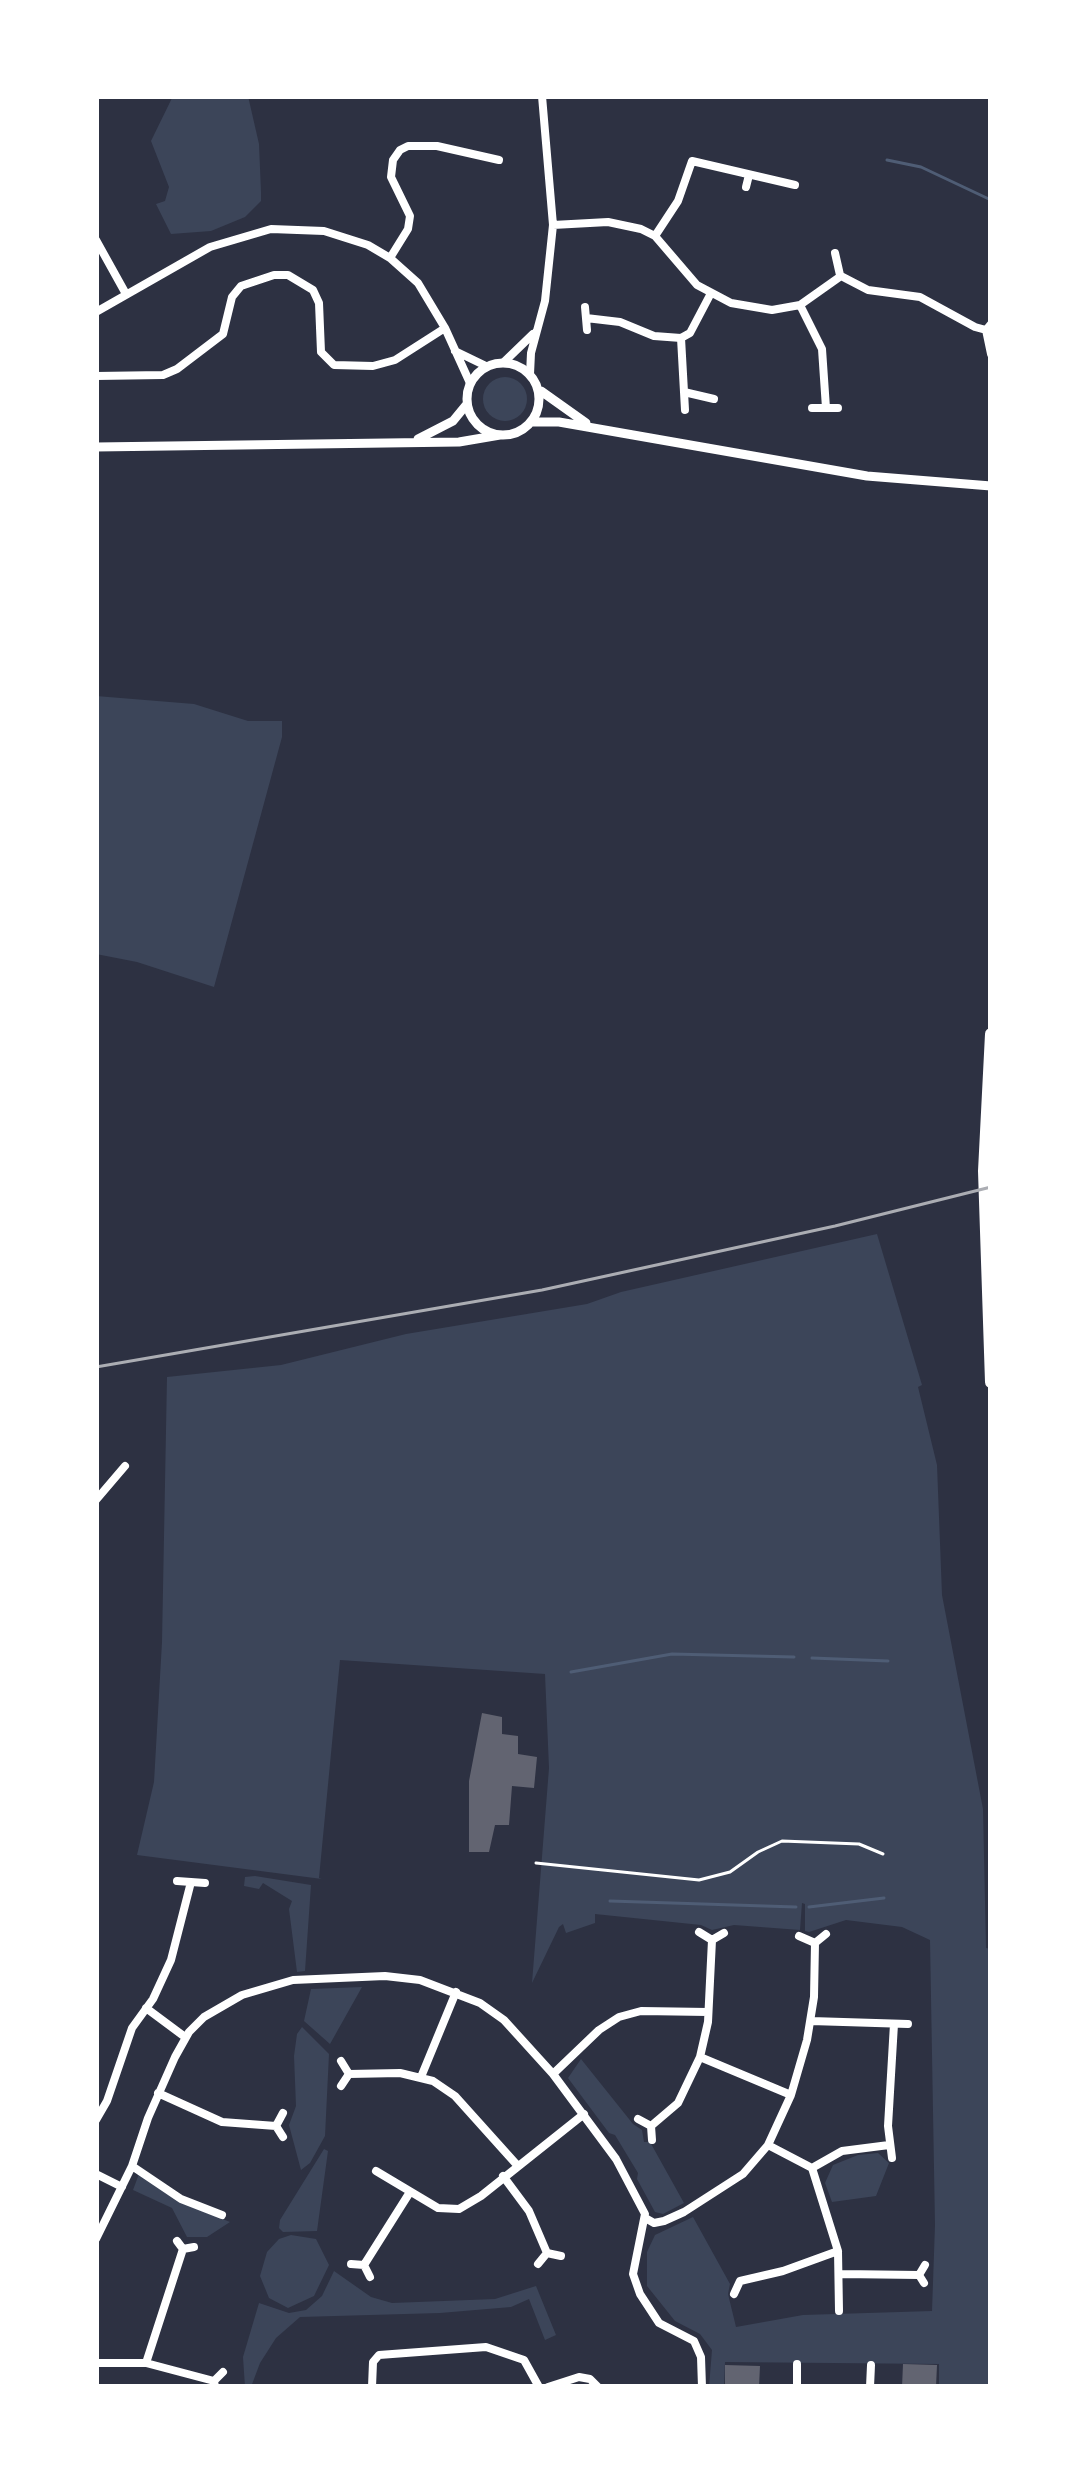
<!DOCTYPE html>
<html>
<head>
<meta charset="utf-8">
<style>
  body { margin:0 }
  #map { position:relative; width:1087px; height:2483px; overflow:hidden; background:#2d3142; font-family:Karla,sans-serif }
  canvas { display:block }
  .frame { position:absolute; inset:0; border:99px solid #fff; pointer-events:none }
</style>
</head>
<body>
<div id="map">
<canvas width="1087" height="2483"></canvas>
<div class="frame"></div>
</div>
<script>
const g = document.querySelector('canvas').getContext('2d');
g.lineJoin = 'round';
function fill(path, color) { g.fillStyle = color; g.fill(path, 'evenodd'); }
const toPath = rows => new Path2D(rows.map(r => 'M' + r).join(''));
function strokePath(path, color, width, dash) { g.strokeStyle = color; g.lineWidth = width; g.lineCap = dash ? 'butt' : 'round'; g.setLineDash(dash || []); g.stroke(path); }
const green = toPath([
  [173,96,248,96,259,144,261,192,261,201,245,217,211,231,171,234,156,204,165,201,169,187,151,141],
  '483 399a22 22 0 1 1 44 0a22 22 0 1 1-44 0Z',
  [96,696,194,704,248,721,282,721,282,737,214,987,137,962,96,954],
  [877,1234,922,1385,918,1387,937,1465,942,1595,983,1809,986,1948,991,1949,991,2387,939,2387,939,2364,725,2362,724,2387,709,2387,712,2350,700,2334,675,2321,647,2286,647,2252,655,2235,693,2217,730,2284,728,2294,736,2327,803,2315,932,2311,935,2225,930,1940,902,1927,846,1920,809,1932,805,1931,805,1904,802,1903,800,1930,734,1925,712,1930,701,1925,595,1914,595,1923,566,1933,563,1924,559,1927,532,1983,549,1768,545,1674,340,1660,319,1878,322,1879,137,1855,154,1782,162,1642,167,1377,281,1365,406,1334,587,1304,621,1292],
  [255,1876,311,1885,305,1971,297,1972,289,1909,292,1901,263,1883,259,1889,244,1886,245,1877],
  [362,1987,330,2044,304,2021,311,1989],
  [302,2027,329,2054,325,2136,310,2163,301,2170,289,2125,296,2106,294,2056,297,2034],
  [581,2059,633,2124,642,2130,644,2142,650,2142,684,2203,663,2214,655,2212,637,2179,638,2173,615,2135,609,2133,568,2078],
  [324,2149,328,2151,317,2231,283,2232,279,2228,280,2220],
  [878,2153,889,2163,876,2196,832,2202,825,2183,833,2165,858,2155],
  [139,2174,180,2202,230,2222,207,2237,187,2237,172,2208,133,2190],
  [291,2235,316,2239,329,2265,314,2296,288,2308,269,2298,260,2276,267,2252,279,2239],
  [334,2271,371,2297,392,2303,495,2299,536,2286,556,2335,545,2340,529,2299,511,2307,440,2313,300,2317,276,2338,260,2363,251,2387,245,2387,243,2357,259,2303,289,2313,306,2310,322,2296]
]);
const stream = toPath([
  [887,160,921,167,991,200],
  [812,1658,888,1661],
  [571,1672,672,1654,794,1657],
  [610,1901,796,1907],
  [809,1907,884,1898]
]);
const building = toPath([
  [482,1713,502,1717,502,1734,518,1736,518,1754,537,1757,534,1788,512,1786,509,1825,495,1825,489,1852,469,1852,469,1781],
  [903,2364,937,2365,936,2387,902,2387],
  [725,2365,760,2366,759,2387,725,2387]
]);
const path = toPath([
  [536,1863,699,1880,730,1872,758,1852,782,1841,859,1844,883,1854]
]);
const minor = toPath([
  [746,187,749,175],
  [553,225,608,222,641,229,655,236,697,285,731,303,772,310,800,305,841,276,868,290,920,297,975,327,986,330,991,324],
  [655,236,678,201,692,161,795,185],
  [96,240,126,294],
  [835,253,840,275],
  [390,258,408,229,410,216,391,177,393,160,400,150,408,146,437,146,499,160],
  [800,305,822,349,826,408],
  [585,307,587,330],
  [96,312,210,247,271,229,324,231,368,245,390,258,418,283,445,328,470,383],
  [586,318,620,322,654,336,681,338,690,333,710,295],
  [986,330,991,354],
  [681,338,685,410],
  [455,351,486,366],
  [504,362,533,334],
  [530,374,531,353,545,301,553,225,542,96],
  [96,376,163,375,177,369,223,334,232,297,241,286,274,275,288,275,313,290,319,303,321,352,334,365,373,366,395,360,445,328],
  [684,392,714,399],
  [812,408,838,408],
  [96,1500,125,1466],
  [177,1881,205,1883],
  [699,1932,712,1940,724,1933],
  [799,1936,815,1943,826,1934],
  [146,2008,185,2037],
  [811,2021,908,2024],
  [700,2057,791,2095],
  [349,2074,400,2073,433,2081,455,2096,517,2165],
  [553,2074,599,2030,619,2017,641,2011,708,2012],
  [421,2077,456,1992],
  [341,2086,349,2074,341,2061],
  [158,2093,222,2122,276,2126],
  [283,2113,276,2126,283,2137],
  [638,2119,651,2126,652,2140],
  [96,2120,107,2101,132,2028,153,1999,171,1960,191,1882],
  [651,2126,678,2103,700,2057,708,2022,712,1940],
  [768,2145,812,2168,838,2251,839,2311],
  [892,2158,888,2126,894,2024],
  [132,2166,181,2199,222,2215],
  [812,2168,842,2151,889,2145],
  [376,2171,438,2208,459,2209,481,2196,584,2114],
  [96,2174,122,2187],
  [503,2176,529,2211,547,2253],
  [647,2219,654,2223,664,2221,684,2212,743,2174,768,2145,791,2095,807,2040,814,1997,815,1943],
  [96,2239,132,2166,148,2118,175,2057,189,2032,204,2017,242,1995,293,1980,385,1976,420,1980,480,2003,504,2020,553,2074,616,2159,645,2214,633,2274,640,2294,659,2323,694,2341,701,2357,702,2387],
  [177,2241,183,2249,194,2247],
  [351,2264,364,2265,370,2277],
  [538,2264,547,2253,561,2256],
  [364,2265,410,2192],
  [841,2274,919,2275],
  [924,2283,919,2275,925,2265],
  [734,2294,740,2281,783,2271,838,2251],
  [96,2363,146,2363,214,2381],
  [146,2363,183,2249],
  [215,2387,214,2381,223,2372],
  [372,2387,373,2362,379,2355,486,2347,524,2360,539,2387],
  [548,2387,579,2377,590,2379,598,2387],
  [797,2387,797,2364],
  [870,2387,871,2365]
]);
const tertiary = toPath([
  '467 399a36 36 0 1 1 72 0a36 36 0 1 1-72 0Z',
  [541,391,586,423],
  [531,422,559,422,867,476,991,486],
  [418,439,453,421,467,404],
  [96,447,459,442,500,435]
]);
const trunk = toPath([
  [991,1034,984,1171,991,1382]
]);
const rail = toPath([
  [96,1367,542,1290,835,1226,991,1187]
]);
fill(green, '#3c4559');
strokePath(stream, '#4f5d75', 3);
fill(building, '#626471');
strokePath(path, '#fff', 3);
strokePath(minor, '#fff', 8);
strokePath(tertiary, '#fff', 9);
strokePath(trunk, '#fff', 12);
strokePath(rail, '#abadb3', 3);
</script>
</body>
</html>
